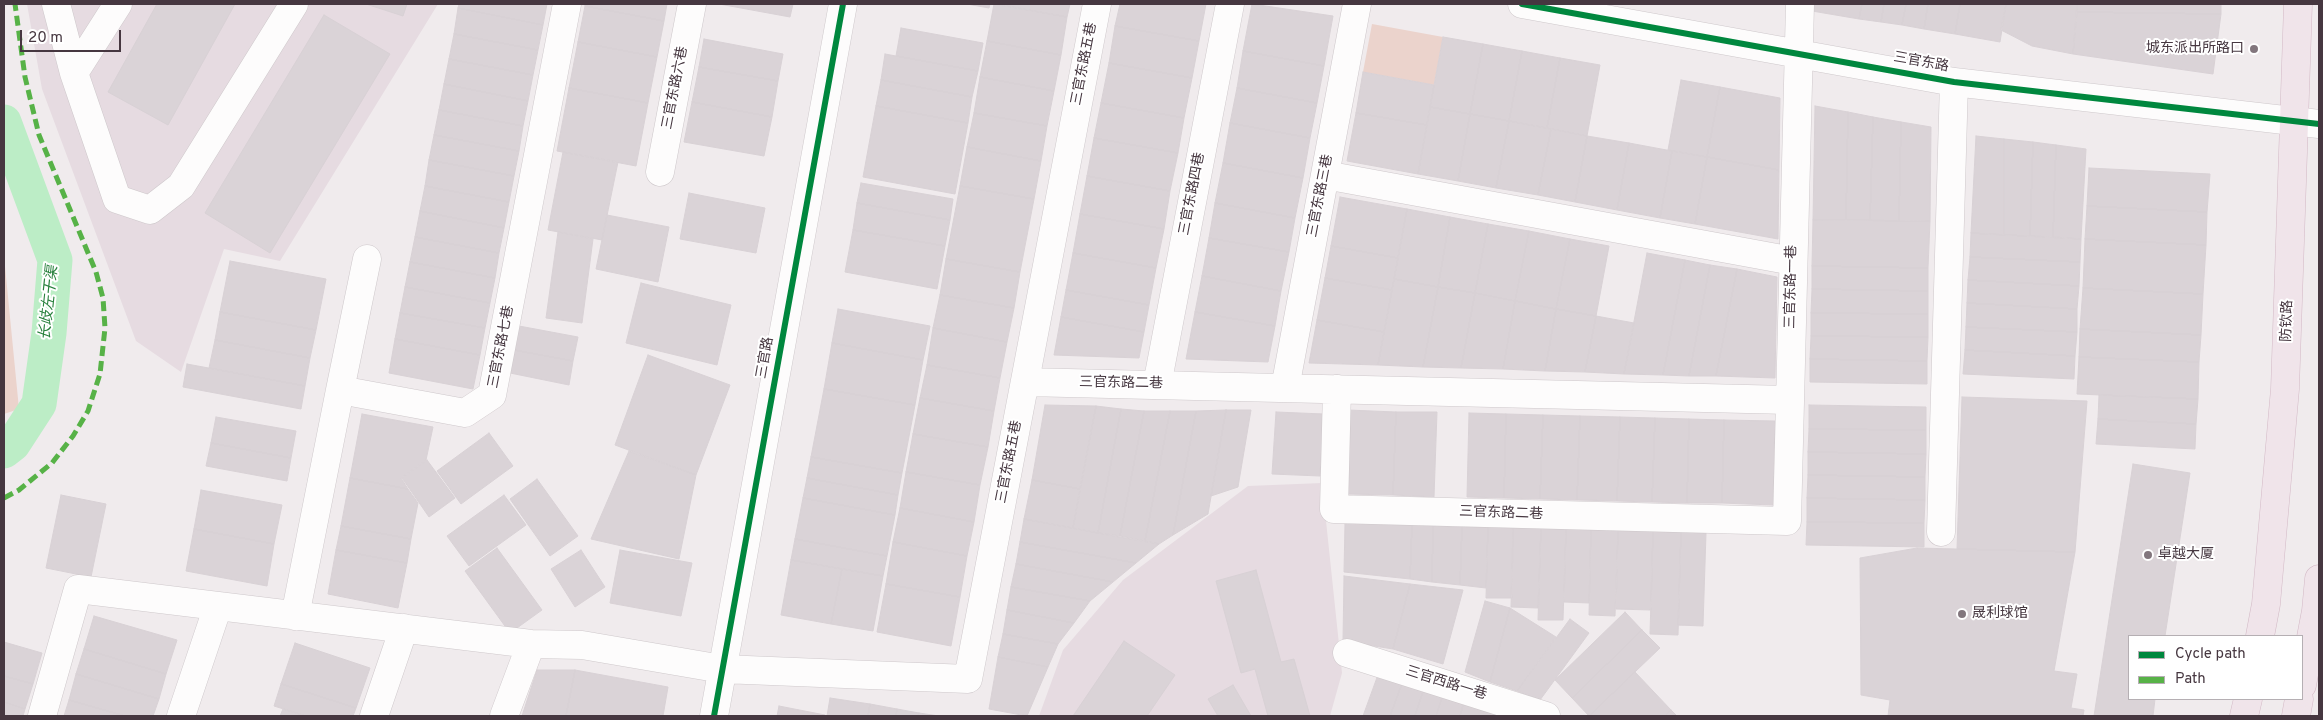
<!DOCTYPE html>
<html>
<head>
<meta charset="utf-8">
<style>
  body { margin:0 }
  #map { position:relative; width:2323px; height:720px; overflow:hidden; background:#f0ebed; font-family:Overpass,sans-serif }
  canvas { display:block }
  .frame { position:absolute; inset:0; border:5px solid #463740; pointer-events:none }
  .legend { position:absolute; left:2128px; top:635px; width:175px; height:65px; box-sizing:border-box; background:#fff; border:1px solid #b5afb3; margin:0; padding:6px 9px; list-style:none; font-size:15px; color:#463740 }
  .legend li { display:flex; align-items:center; gap:10px; height:25px }
  .legend b { width:25px; border:1px solid #b5afb3 }
  .scale { position:absolute; left:20px; top:30px; width:101px; height:22px; box-sizing:border-box; border:2px solid #463740; border-top:0; padding-left:6px; font-size:15px; line-height:18px; white-space:nowrap; color:#463740; -webkit-text-stroke:4px #fff; paint-order:stroke }
</style>
</head>
<body>
<div id="map">
<canvas width="2323" height="720"></canvas>
<div class="frame"></div>
<ul class="legend">
<li><b style="height:6px;background:#00873e"></b>Cycle path</li>
<li><b style="height:6px;background:#57b247"></b>Path</li>
</ul>
<div class="scale">20 m</div>
</div>
<script>
const context = document.querySelector('canvas').getContext('2d');
context.lineJoin = 'round';
function fillPath(path, color) {
  context.fillStyle = color;
  context.fill(path, 'evenodd');
}
function poly(rows) {
  const path = new Path2D();
  for (const r of rows) {
    path.moveTo(r[0], r[1]);
    for (let i = 2; i < r.length; i += 2) path.lineTo(r[i], r[i + 1]);
  }
  return path;
}
function trace(path, color, width, dash) {
  context.strokeStyle = color;
  context.lineWidth = width;
  context.lineCap = dash ? 'butt' : 'round';
  context.setLineDash(dash || []);
  context.stroke(path);
}
function label(font, color, halo, rows, align = 'center') {
  context.font = font + ' Overpass,"Noto Sans SC",sans-serif';
  context.lineWidth = 4;
  context.setLineDash([]);
  context.textBaseline = 'middle';
  context.strokeStyle = halo;
  context.fillStyle = color;
  for (const [text, x, y, turn = 0] of rows) {
    context.save();
    context.translate(x, y);
    context.rotate((+turn || 0) * Math.PI / 180);
    context.textAlign = isNaN(turn) ? turn : align;
    if (halo) context.strokeText(text, 0, 0);
    context.fillText(text, 0, 0);
    context.restore();
  }
}
fillPath(poly([
  [27,4,438,4,280,261,224,249,181,372,136,341,42,89],
  [1322,483,1342,673,1330,716,1039,716,1063,650,1123,580,1248,486]
]), '#e6dbe1');
fillPath(poly([
  [1372,24,1443,37,1434,85,1363,72],
  [4,256,19,409,4,414]
]), '#ebd3cc');
trace(poly([
  [4,122,55,260,49,333,39,404,13,444,4,451]
]), '#bcedc6', 35);
const building = poly([
  [157,4,235,4,168,125,108,92,157,4],
  [366,4,407,4,403,16,366,4],
  [459,4,547,4,543,25,458,8,459,4],
  [585,4,667,4,664,21,585,6,585,4],
  [719,4,793,4,790,17,719,4],
  [967,4,990,4,989,8,967,4],
  [994,4,1067,17,1061,55,987,41,994,4],
  [996,4,1070,4,1067,17,996,4],
  [1120,4,1206,4,1199,41,1115,26,1120,4],
  [1252,4,1333,16,1324,66,1243,51,1252,4],
  [1813,4,1862,4,1859,19,1812,11,1813,4],
  [1862,4,1884,4,1881,22,1859,19,1862,4],
  [1884,4,1906,4,1902,25,1881,22,1884,4],
  [1906,4,1928,4,1924,29,1902,25,1906,4],
  [1928,4,1960,4,1955,34,1924,29,1928,4],
  [1960,4,2006,4,2000,42,1955,34,1960,4],
  [2006,4,2077,4,2073,54,2032,46,2001,30,2006,4],
  [2077,4,2221,4,2221,14,2077,12,2077,4],
  [585,6,664,21,657,57,578,42,585,6],
  [458,8,543,25,538,50,454,34,458,8],
  [2077,12,2221,14,2213,74,2073,54,2077,12],
  [324,15,390,54,270,253,205,213,324,15],
  [1115,26,1199,41,1192,78,1109,63,1115,26],
  [901,28,983,43,978,71,896,56,901,28],
  [454,34,538,50,533,75,449,59,454,34],
  [1443,37,1483,44,1470,114,1430,107,1443,37],
  [704,39,783,54,778,81,699,67,704,39],
  [987,41,1061,55,1054,91,980,77,987,41],
  [578,42,657,57,648,103,569,88,578,42],
  [1483,44,1522,51,1509,121,1470,114,1483,44],
  [1243,51,1324,66,1317,103,1237,88,1243,51],
  [1522,51,1560,58,1547,128,1509,121,1522,51],
  [885,54,978,71,972,97,881,80,885,54],
  [1560,58,1600,65,1587,136,1547,128,1560,58],
  [449,59,533,75,528,101,444,84,449,59],
  [1109,63,1192,78,1184,118,1101,103,1109,63],
  [699,67,778,81,772,117,692,102,699,67],
  [1363,72,1434,85,1427,125,1356,113,1363,72],
  [980,77,1054,91,1047,126,974,113,980,77],
  [881,80,972,97,968,123,876,106,881,80],
  [1681,80,1720,87,1707,157,1668,150,1681,80],
  [444,84,528,101,523,126,439,110,444,84],
  [1720,87,1780,98,1779,170,1707,157,1720,87],
  [569,88,648,103,636,166,557,151,569,88],
  [1237,88,1317,103,1310,138,1230,123,1237,88],
  [692,102,772,117,764,156,684,142,692,102],
  [1101,103,1184,118,1178,153,1094,138,1101,103],
  [876,106,968,123,955,194,863,177,876,106],
  [1815,106,1848,112,1846,220,1813,220,1815,106],
  [1430,107,1470,114,1458,181,1418,174,1430,107],
  [439,110,523,126,519,151,434,135,439,110],
  [1848,112,1873,117,1870,220,1846,220,1848,112],
  [974,113,1047,126,1041,161,967,147,974,113],
  [1356,113,1427,125,1418,174,1347,161,1356,113],
  [1470,114,1509,121,1496,188,1458,181,1470,114],
  [1873,117,1901,122,1899,221,1870,220,1873,117],
  [1509,121,1551,129,1538,195,1496,188,1509,121],
  [1901,122,1931,127,1930,221,1899,221,1901,122],
  [1230,123,1310,138,1303,178,1223,163,1230,123],
  [1551,129,1587,136,1575,202,1538,195,1551,129],
  [434,135,519,151,514,176,429,160,434,135],
  [1587,136,1629,143,1617,210,1575,202,1587,136],
  [1976,136,2004,139,2004,235,1971,233,1976,136],
  [1094,138,1178,153,1170,191,1087,176,1094,138],
  [2004,139,2033,142,2030,236,2004,235,2004,139],
  [2033,142,2056,145,2053,237,2030,236,2033,142],
  [1629,143,1672,151,1660,218,1617,210,1629,143],
  [2056,145,2086,149,2081,239,2053,237,2056,145],
  [967,147,1041,161,1034,199,960,186,967,147],
  [1672,151,1707,157,1695,224,1660,218,1672,151],
  [563,152,618,162,602,240,548,230,563,152],
  [1707,157,1779,170,1778,239,1695,224,1707,157],
  [429,160,514,176,509,202,425,186,429,160],
  [1223,163,1303,178,1295,218,1215,203,1223,163],
  [2089,168,2210,174,2207,212,2087,206,2089,168],
  [1087,176,1170,191,1164,229,1080,214,1087,176],
  [861,183,953,199,950,220,857,203,861,183],
  [425,186,509,202,504,228,420,211,425,186],
  [960,186,1034,199,1020,272,946,259,960,186],
  [689,193,765,208,756,253,680,239,689,193],
  [1340,197,1407,209,1398,258,1331,246,1340,197],
  [857,203,950,220,945,246,853,230,857,203],
  [1215,203,1295,218,1289,252,1209,238,1215,203],
  [2087,206,2207,212,2206,245,2085,239,2087,206],
  [1407,209,1450,217,1438,287,1394,279,1407,209],
  [420,211,504,228,499,253,415,237,420,211],
  [1080,214,1164,229,1156,268,1073,253,1080,214],
  [607,215,669,227,658,282,596,269,607,215],
  [1450,217,1488,224,1475,293,1438,287,1450,217],
  [1813,220,1930,221,1928,268,1812,266,1813,220],
  [1488,224,1529,231,1515,301,1475,293,1488,224],
  [853,230,945,246,937,289,845,272,853,230],
  [1529,231,1570,239,1556,309,1515,301,1529,231],
  [558,232,593,239,582,323,546,318,558,232],
  [1971,233,2081,239,2080,262,1970,257,1971,233],
  [415,237,499,253,495,278,410,262,415,237],
  [1209,238,1289,252,1281,291,1202,276,1209,238],
  [1570,239,1609,246,1596,316,1556,309,1570,239],
  [2085,239,2206,245,2203,294,2083,288,2085,239],
  [1331,246,1398,258,1392,290,1325,278,1331,246],
  [1073,253,1156,268,1149,305,1066,290,1073,253],
  [1647,253,1685,260,1663,375,1624,374,1647,253],
  [1970,257,2080,262,2079,286,1968,280,1970,257],
  [946,259,1020,272,1014,308,940,295,946,259],
  [1685,260,1710,265,1689,376,1663,375,1685,260],
  [230,261,326,279,316,330,220,312,230,261],
  [410,262,495,278,490,303,405,287,410,262],
  [1710,265,1737,269,1716,376,1689,376,1710,265],
  [1812,266,1928,268,1928,291,1812,289,1812,266],
  [1737,269,1777,277,1775,378,1716,376,1737,269],
  [1202,276,1281,291,1275,326,1195,312,1202,276],
  [1325,278,1392,290,1384,332,1317,320,1325,278],
  [1394,279,1438,287,1423,367,1378,365,1394,279],
  [1968,280,2079,286,2077,309,1967,303,1968,280],
  [641,283,731,305,717,365,626,343,641,283],
  [405,287,490,303,485,328,400,313,405,287],
  [1438,287,1475,293,1461,368,1423,367,1438,287],
  [2083,288,2203,294,2201,335,2080,329,2083,288],
  [1812,289,1928,291,1928,314,1811,313,1812,289],
  [1066,290,1149,305,1144,332,1061,317,1066,290],
  [1475,293,1515,301,1503,369,1461,368,1475,293],
  [940,295,1014,308,1007,342,933,328,940,295],
  [1515,301,1556,309,1545,371,1503,369,1515,301],
  [1967,303,2077,309,2077,332,1966,327,1967,303],
  [838,309,930,326,923,360,832,343,838,309],
  [1556,309,1596,316,1585,372,1545,371,1556,309],
  [220,312,316,330,310,358,215,340,220,312],
  [1195,312,1275,326,1268,362,1186,359,1195,312],
  [400,313,485,328,480,355,395,339,400,313],
  [1811,313,1928,314,1928,337,1811,336,1811,313],
  [1596,316,1634,323,1624,374,1585,372,1596,316],
  [1061,317,1144,332,1139,358,1054,355,1061,317],
  [1317,320,1384,332,1378,365,1309,363,1317,320],
  [519,326,578,337,573,361,514,350,519,326],
  [1966,327,2077,332,2075,356,1965,350,1966,327],
  [933,328,1007,342,1000,378,927,365,933,328],
  [2080,329,2201,335,2199,362,2079,357,2080,329],
  [1811,336,1928,337,1927,361,1810,359,1811,336],
  [395,339,480,355,473,389,389,373,395,339],
  [215,340,310,358,305,386,209,368,215,340],
  [832,343,923,360,915,405,824,389,832,343],
  [514,350,573,361,569,385,510,373,514,350],
  [1965,350,2075,356,2074,379,1963,374,1965,350],
  [648,355,730,385,696,475,615,445,648,355],
  [2079,357,2199,362,2198,399,2077,394,2079,357],
  [1810,359,1927,361,1927,384,1810,382,1810,359],
  [187,364,305,386,301,409,183,387,187,364],
  [927,365,1000,378,994,411,920,398,927,365],
  [824,389,915,405,902,473,811,457,824,389],
  [2099,395,2198,399,2196,424,2098,419,2099,395],
  [1962,397,2087,401,2075,552,1957,549,1962,397],
  [920,398,994,411,988,447,913,434,920,398],
  [1045,405,1096,406,1080,489,1032,480,1045,405],
  [1809,405,1926,407,1926,430,1809,429,1809,405],
  [1096,406,1121,409,1098,533,1073,528,1096,406],
  [1121,409,1144,411,1120,536,1098,533,1121,409],
  [1226,410,1251,410,1238,487,1211,496,1226,410],
  [1226,410,1208,514,1173,535,1196,411,1226,410],
  [1348,410,1396,412,1393,495,1346,494,1348,410],
  [1144,411,1170,411,1145,541,1120,536,1144,411],
  [1170,411,1196,411,1173,535,1159,544,1145,541,1170,411],
  [1276,412,1324,414,1320,476,1272,474,1276,412],
  [1396,412,1437,412,1434,497,1393,495,1396,412],
  [1469,413,1506,414,1504,498,1467,497,1469,413],
  [362,414,433,427,426,460,401,478,408,489,350,478,362,414],
  [1506,414,1543,415,1540,499,1504,498,1506,414],
  [1543,415,1580,416,1577,500,1540,499,1543,415],
  [1580,416,1620,417,1617,501,1577,500,1580,416],
  [216,417,296,431,291,458,211,443,216,417],
  [1620,417,1655,418,1652,502,1617,501,1620,417],
  [1655,418,1689,419,1687,503,1652,502,1655,418],
  [1689,419,1724,420,1722,503,1687,503,1689,419],
  [2098,419,2196,424,2195,449,2096,444,2098,419],
  [1724,420,1775,421,1773,505,1722,503,1724,420],
  [1809,429,1926,430,1926,454,1808,452,1809,429],
  [489,433,513,466,461,504,437,471,489,433],
  [913,434,988,447,980,485,906,472,913,434],
  [211,443,291,458,287,481,206,466,211,443],
  [629,451,696,475,679,559,591,539,629,451],
  [1808,452,1926,454,1925,477,1808,475,1808,452],
  [811,457,902,473,898,495,807,478,811,457],
  [427,460,455,498,429,517,402,478,427,460],
  [2133,464,2190,473,2165,636,2129,636,2129,699,2155,699,2153,716,2094,716,2133,464],
  [906,472,980,485,974,522,900,508,906,472],
  [1808,475,1925,477,1925,500,1807,498,1808,475],
  [350,478,408,489,418,503,411,539,341,526,350,478],
  [807,478,898,495,895,515,803,498,807,478],
  [537,479,578,536,550,556,510,499,537,479],
  [1032,480,1080,489,1073,528,1024,519,1032,480],
  [201,490,282,505,274,544,194,529,201,490],
  [61,495,106,504,91,577,46,568,61,495],
  [504,495,526,525,469,566,447,536,504,495],
  [803,498,895,515,887,556,795,539,803,498],
  [1807,498,1925,500,1924,523,1807,522,1807,498],
  [900,508,974,522,967,556,893,542,900,508],
  [1024,519,1098,533,1159,544,1136,563,1020,542,1024,519],
  [1807,522,1924,523,1924,547,1806,545,1807,522],
  [1345,524,1412,525,1410,579,1344,572,1345,524],
  [1412,525,1433,526,1432,582,1410,579,1412,525],
  [341,526,411,539,407,563,336,550,341,526],
  [1433,526,1462,527,1460,585,1432,582,1433,526],
  [1462,527,1488,527,1486,588,1460,585,1462,527],
  [1488,527,1513,528,1512,598,1486,598,1488,527],
  [1513,528,1541,528,1538,608,1511,607,1513,528],
  [1541,528,1566,529,1563,620,1538,620,1541,528],
  [194,529,274,544,267,586,186,571,194,529],
  [1566,529,1591,529,1589,603,1564,602,1566,529],
  [1591,529,1618,531,1615,616,1589,615,1591,529],
  [1618,531,1653,531,1651,610,1616,609,1618,531],
  [1653,531,1681,532,1678,635,1650,634,1653,531],
  [1681,532,1706,533,1703,626,1678,625,1681,532],
  [795,539,887,556,883,576,791,560,795,539],
  [893,542,967,556,960,597,886,584,893,542],
  [1020,542,1136,563,1113,582,1016,564,1020,542],
  [497,548,542,610,510,633,465,571,497,548],
  [1917,548,2075,552,2054,671,2077,674,2071,708,2084,710,2083,716,1888,716,1890,700,1861,695,1860,558,1917,548],
  [336,550,407,563,398,608,328,594,336,550],
  [581,550,605,587,575,607,551,569,581,550],
  [620,550,692,563,681,616,610,603,620,550],
  [791,560,842,569,831,624,781,615,791,560],
  [1016,564,1113,582,1090,601,1011,587,1016,564],
  [842,569,883,576,873,631,831,624,842,569],
  [1256,570,1281,662,1294,659,1310,716,1268,716,1255,669,1241,673,1216,581,1256,570],
  [1344,576,1410,584,1393,649,1343,641,1344,576],
  [886,584,960,597,951,646,877,632,886,584],
  [1410,584,1463,590,1443,664,1393,649,1410,584],
  [1011,587,1090,601,1074,623,1007,610,1011,587],
  [1485,601,1510,608,1490,682,1465,672,1485,601],
  [1510,608,1556,637,1517,691,1490,682,1510,608],
  [1007,610,1074,623,1058,644,1003,634,1007,610],
  [1625,612,1642,630,1572,698,1555,680,1625,612],
  [94,616,177,640,166,674,84,649,94,616],
  [1570,619,1589,633,1540,700,1517,691,1570,619],
  [1642,630,1660,648,1589,716,1572,698,1642,630],
  [1003,634,1058,644,1048,667,998,657,1003,634],
  [1124,641,1175,675,1147,716,1073,716,1124,641],
  [4,642,42,653,33,684,4,676,4,642],
  [295,643,370,668,356,708,281,684,295,643],
  [84,649,166,674,159,699,76,674,84,649],
  [998,657,1048,667,1027,716,989,709,998,657],
  [537,670,575,670,566,716,522,716,537,670],
  [575,670,668,687,663,716,566,716,575,670],
  [1379,672,1403,681,1390,716,1363,716,1379,672],
  [1635,672,1671,710,1665,716,1589,716,1635,672],
  [76,674,159,699,153,716,125,716,69,700,76,674],
  [4,676,33,684,25,709,4,702,4,676],
  [1403,681,1424,688,1415,716,1390,716,1403,681],
  [281,684,356,708,353,716,306,716,274,706,281,684],
  [1233,685,1251,716,1218,716,1208,699,1233,685],
  [1424,688,1443,695,1436,716,1415,716,1424,688],
  [1443,695,1464,702,1460,716,1436,716,1443,695],
  [830,698,870,704,868,716,827,716,830,698],
  [69,700,125,716,64,716,69,700],
  [4,702,25,709,23,716,4,716,4,702],
  [1464,702,1506,716,1460,716,1464,702],
  [870,704,897,709,896,716,868,716,870,704],
  [779,706,825,715,825,716,777,716,779,706],
  [283,709,306,716,280,716,283,709],
  [897,709,919,713,918,716,896,716,897,709],
  [1671,710,1677,716,1665,716,1671,710],
  [919,713,939,716,918,716,919,713]
]);
fillPath(building, '#dad3d7');
trace(building, '#d8d1d5', 1);
const minor = poly([
  [56,4,74,73,117,199,150,210,181,186,294,4],
  [1522,4,1954,82,2319,124],
  [74,73,118,4],
  [660,172,692,4],
  [1325,175,1793,261],
  [1025,382,1789,400],
  [1157,385,1230,4],
  [1285,388,1357,4],
  [1337,389,1334,509,1787,521,1800,4],
  [340,390,367,259],
  [1941,532,1954,82],
  [295,616,340,390,465,413,492,395,567,4],
  [1347,653,1546,716],
  [42,716,78,589,531,644,582,645,722,669,968,679,1097,4],
  [181,716,218,606],
  [374,716,404,628],
  [504,716,531,644],
  [714,716,843,4]
]);
const major = poly([
  [2260,636,2266,604,2285,389,2298,4],
  [2302,685,2316,611,2319,579],
  [2244,716,2248,699],
  [2296,716,2299,699]
]);
trace(minor, '#cec8cb', 29);
trace(major, '#d2b8c5', 29);
trace(minor, '#fdfcfc', 28);
trace(major, '#f0e4ea', 28);
trace(poly([
  [4,498,19,490,52,463,73,436,88,411,100,374,105,328,103,298,96,272,39,135,25,77,15,4]
]), '#57b247', 5, [10, 5]);
trace(poly([
  [1522,4,1954,82,2319,124],
  [714,716,843,4]
]), '#00873e', 6);
for (const [x, y, r, color] of [
  [2254,49,5,"#82767d"],
  [2148,555,5,"#82767d"],
  [1962,614,5,"#82767d"]
]) {
  const dot = new Path2D();
  dot.arc(x, y, r, 0, 2 * Math.PI);
  context.fillStyle = color;
  context.fill(dot);
  trace(dot, '#fff', 2);
}
label('14px', '#463740', '#fff', [
  ["城东派出所路口",2244,49,"right"],
  ["卓越大厦",2158,555],
  ["晟利球馆",1972,614]
], 'left');
label('14px', '#463740', '#fff', [
  ["三官东路",1921,63,10],
  ["三官东路五巷",1085,64,-79],
  ["三官东路六巷",676,88,-79],
  ["三官东路四巷",1193,194,-79],
  ["三官东路三巷",1321,196,-79],
  ["三官东路一巷",1792,287,-89],
  ["防钦路",2288,321,-88],
  ["三官东路七巷",502,347,-79],
  ["三官路",766,358,-80],
  ["三官东路二巷",1121,384,1],
  ["三官东路五巷",1010,462,-79],
  ["三官东路二巷",1501,514,2],
  ["三官西路一巷",1446,684,17]
]);
label('italic 15px', '#28803d', '#fff', [
  ["长歧左干渠",50,303,-84]
]);
</script>
</body>
</html>
